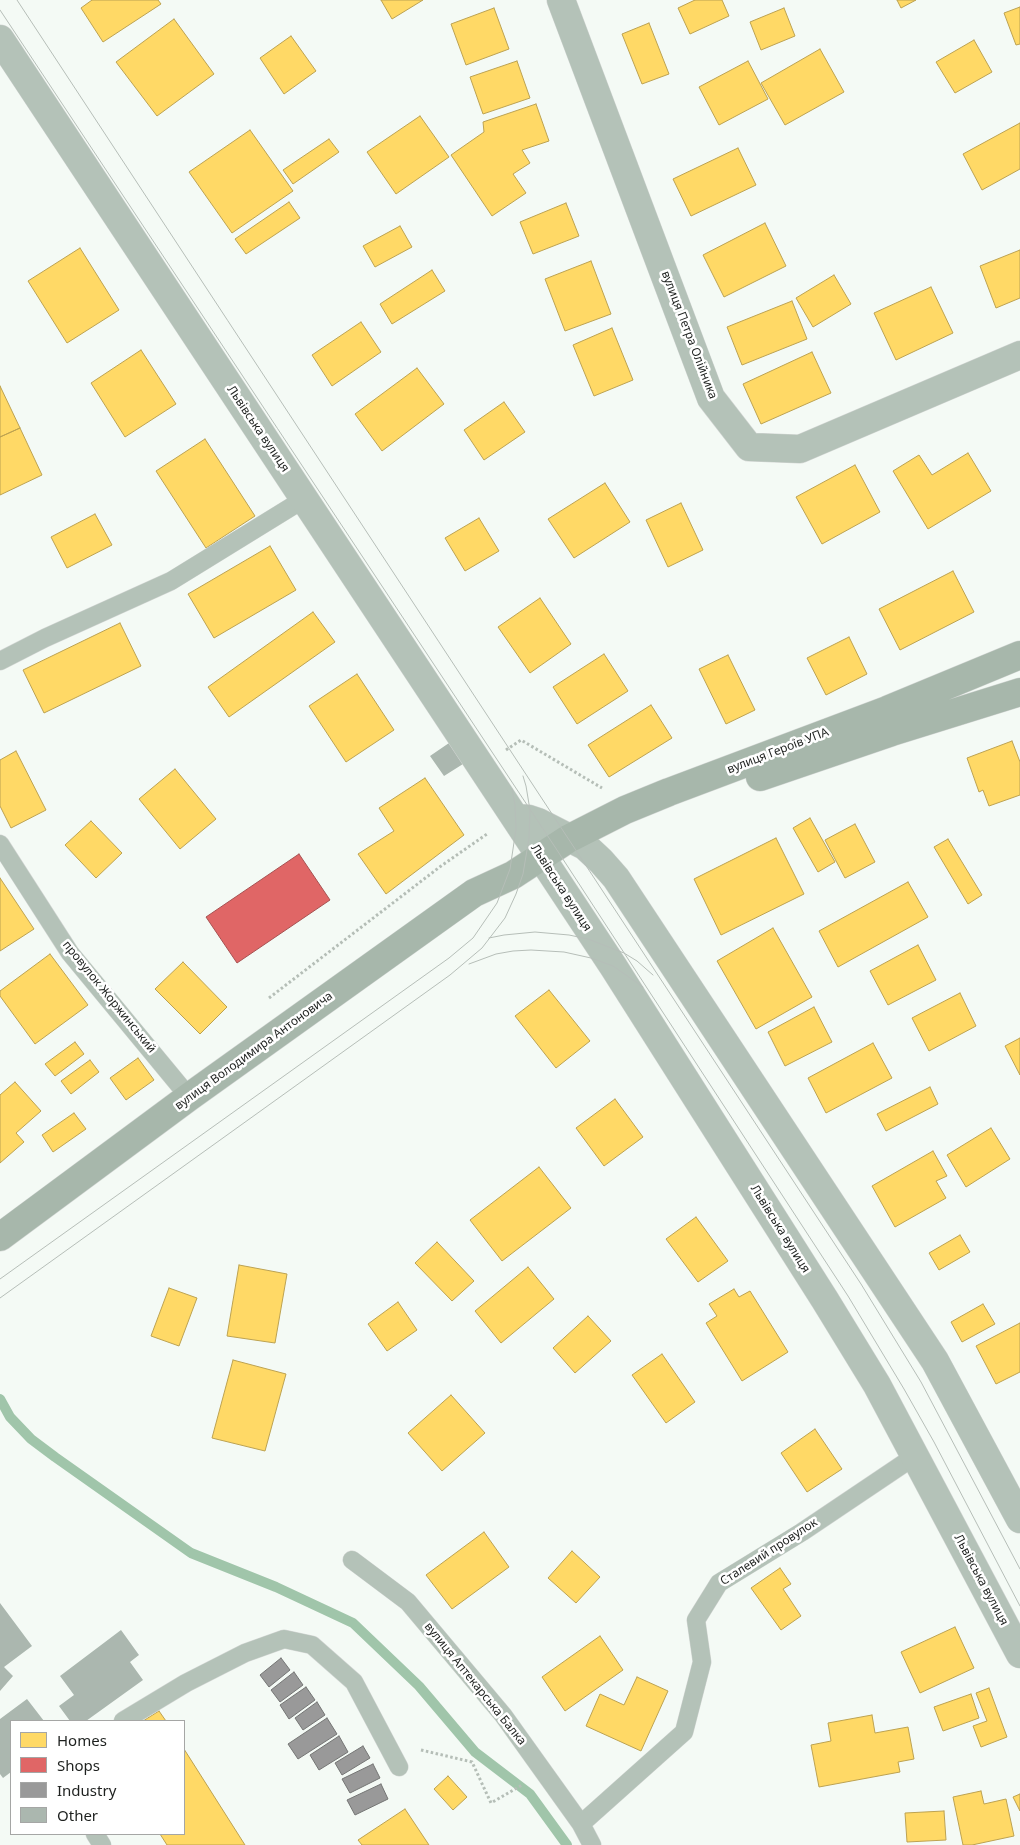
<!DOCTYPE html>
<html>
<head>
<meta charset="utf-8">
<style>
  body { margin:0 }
  #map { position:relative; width:1020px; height:1845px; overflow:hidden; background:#f4faf5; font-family:"Noto Sans",sans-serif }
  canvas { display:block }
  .legend { position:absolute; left:10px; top:1720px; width:175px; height:115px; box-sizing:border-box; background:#fff; border:1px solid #a5a6a5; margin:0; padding:6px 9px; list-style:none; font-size:15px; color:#1e211f }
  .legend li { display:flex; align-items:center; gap:10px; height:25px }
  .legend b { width:25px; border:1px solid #a5a6a5 }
</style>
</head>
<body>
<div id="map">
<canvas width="1020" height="1845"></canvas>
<ul class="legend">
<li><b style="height:14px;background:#ffd966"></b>Homes</li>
<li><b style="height:14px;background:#e06666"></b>Shops</li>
<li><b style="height:14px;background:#999"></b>Industry</li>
<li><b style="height:14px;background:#abb7af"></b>Other</li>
</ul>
</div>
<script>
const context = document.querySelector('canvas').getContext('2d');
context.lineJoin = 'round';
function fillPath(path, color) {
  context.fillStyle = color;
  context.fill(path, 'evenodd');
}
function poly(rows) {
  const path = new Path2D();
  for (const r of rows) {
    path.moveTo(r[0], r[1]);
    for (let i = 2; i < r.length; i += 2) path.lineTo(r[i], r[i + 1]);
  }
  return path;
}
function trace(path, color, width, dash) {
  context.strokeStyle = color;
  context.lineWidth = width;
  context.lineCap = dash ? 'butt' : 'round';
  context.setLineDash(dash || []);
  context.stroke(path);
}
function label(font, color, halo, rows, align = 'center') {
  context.font = font + ' "Noto Sans",sans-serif';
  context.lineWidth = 5;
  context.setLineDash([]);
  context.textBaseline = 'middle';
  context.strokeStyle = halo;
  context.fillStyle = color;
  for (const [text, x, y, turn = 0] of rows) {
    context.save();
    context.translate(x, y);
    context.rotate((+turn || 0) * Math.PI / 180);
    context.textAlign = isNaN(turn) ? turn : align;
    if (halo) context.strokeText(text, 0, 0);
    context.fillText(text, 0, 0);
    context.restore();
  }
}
const homes = poly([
  [92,0,158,0,161,4,103,42,81,8,92,0],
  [381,0,423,0,392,19,381,0],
  [695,0,722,0,729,16,690,34,678,8,695,0],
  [897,0,916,0,901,8,897,0],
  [1020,7,1020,44,1016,45,1004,13,1020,7],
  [494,8,509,49,466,65,451,24,494,8],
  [784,8,795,36,761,50,750,22,784,8],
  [174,19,214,74,157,116,116,62,174,19],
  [649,23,669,74,642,84,622,34,649,23],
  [291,36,316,71,284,94,260,58,291,36],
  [974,40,992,72,955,93,936,62,974,40],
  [820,49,844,92,785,125,761,83,820,49],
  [517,61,530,98,483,114,470,77,517,61],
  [748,61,768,99,719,125,699,87,748,61],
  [536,104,549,141,522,150,530,163,513,174,526,193,492,216,451,155,484,132,483,122,536,104],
  [420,116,449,157,396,194,367,152,420,116],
  [1020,123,1020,169,982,190,963,154,1020,123],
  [250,130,293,191,232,233,189,172,250,130],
  [329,139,339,152,293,184,283,170,329,139],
  [738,148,756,185,691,216,673,179,738,148],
  [289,202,300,218,246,254,235,239,289,202],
  [566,203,579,236,533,254,520,222,566,203],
  [765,223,786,266,724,297,703,255,765,223],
  [400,226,412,247,375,267,363,246,400,226],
  [80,248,119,310,67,343,28,281,80,248],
  [1020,250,1020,298,996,308,980,266,1020,250],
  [591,261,611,314,565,331,545,279,591,261],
  [432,270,445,291,392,324,380,304,432,270],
  [834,275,851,304,813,327,796,298,834,275],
  [931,287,953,333,896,360,874,313,931,287],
  [792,301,807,339,742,365,727,327,792,301],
  [361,322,381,352,332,386,312,355,361,322],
  [612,328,633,380,594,396,573,345,612,328],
  [141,350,176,404,125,437,91,383,141,350],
  [812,352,831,393,761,424,743,384,812,352],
  [417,368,444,404,382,451,355,414,417,368],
  [0,386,20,428,0,437,0,386],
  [504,402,525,432,484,460,464,430,504,402],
  [20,428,42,475,0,495,0,437,20,428],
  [205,439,255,516,206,548,156,471,205,439],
  [968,453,991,491,928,529,893,471,919,455,932,475,968,453],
  [855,465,880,512,822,544,796,497,855,465],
  [605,483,630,522,574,558,548,519,605,483],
  [681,503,703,550,668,567,646,520,681,503],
  [95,514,112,545,67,568,51,537,95,514],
  [479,518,499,551,465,571,445,538,479,518],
  [270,546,296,590,214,638,188,594,270,546],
  [953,571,974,612,900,650,879,609,953,571],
  [540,598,571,644,530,673,498,627,540,598],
  [313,612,335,642,229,717,208,687,313,612],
  [120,623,141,666,44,713,23,670,120,623],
  [849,637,867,674,826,695,807,658,849,637],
  [604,654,628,691,577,724,553,687,604,654],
  [728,655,755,710,726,724,699,669,728,655],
  [357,674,394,730,346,762,309,706,357,674],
  [651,705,672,738,609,777,588,745,651,705],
  [1012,741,1020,762,1020,795,989,806,983,790,979,792,967,758,1012,741],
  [16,751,46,810,11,828,0,806,0,760,16,751],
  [175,769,216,819,180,849,139,799,175,769],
  [425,778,464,835,386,894,358,854,394,831,379,808,425,778],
  [810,818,835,862,818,872,793,828,810,818],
  [91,821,122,853,96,878,65,845,91,821],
  [855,824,875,862,845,878,825,840,855,824],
  [776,838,804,894,721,935,694,879,776,838],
  [948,839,982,895,968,904,934,847,948,839],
  [0,878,34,929,0,951,0,878],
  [908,882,928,917,838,967,819,931,908,882],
  [773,928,812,997,756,1029,717,961,773,928],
  [918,945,936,980,888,1005,870,971,918,945],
  [50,954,88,1005,35,1044,0,996,0,991,50,954],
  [183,962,227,1007,200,1034,155,989,183,962],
  [549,990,590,1041,556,1068,515,1016,549,990],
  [960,993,976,1026,929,1051,912,1018,960,993],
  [814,1007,832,1042,785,1066,768,1032,814,1007],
  [1020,1038,1020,1075,1005,1046,1020,1038],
  [75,1042,84,1054,55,1076,45,1064,75,1042],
  [873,1043,892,1078,826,1113,808,1078,873,1043],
  [138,1058,154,1080,126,1100,110,1078,138,1058],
  [90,1060,99,1072,71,1094,61,1081,90,1060],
  [15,1082,41,1111,16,1133,24,1142,0,1163,0,1095,15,1082],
  [930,1087,938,1104,886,1131,877,1114,930,1087],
  [615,1099,643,1137,604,1166,576,1128,615,1099],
  [74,1113,86,1129,53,1152,42,1135,74,1113],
  [991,1128,1010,1159,966,1187,947,1155,991,1128],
  [933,1151,947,1176,936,1181,946,1198,895,1227,872,1186,933,1151],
  [539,1167,571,1208,502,1261,470,1220,539,1167],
  [696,1217,728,1261,698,1282,666,1239,696,1217],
  [960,1235,970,1252,939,1270,929,1253,960,1235],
  [437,1242,474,1281,452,1301,415,1263,437,1242],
  [239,1265,287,1274,275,1343,227,1336,239,1265],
  [528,1267,554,1299,501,1343,475,1311,528,1267],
  [169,1288,197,1298,179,1346,151,1336,169,1288],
  [734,1289,739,1297,750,1291,788,1352,742,1381,706,1323,717,1316,709,1304,734,1289],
  [398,1302,417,1330,387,1351,368,1324,398,1302],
  [983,1304,995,1324,962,1342,951,1322,983,1304],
  [588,1316,611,1341,575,1373,553,1348,588,1316],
  [1020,1323,1020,1372,996,1384,976,1346,1020,1323],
  [662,1354,695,1402,666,1423,632,1375,662,1354],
  [233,1360,286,1374,265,1451,212,1438,233,1360],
  [451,1395,485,1433,442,1471,408,1433,451,1395],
  [815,1429,842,1469,807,1492,781,1453,815,1429],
  [484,1532,509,1567,452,1609,426,1575,484,1532],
  [572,1551,600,1577,576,1603,548,1578,572,1551],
  [780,1568,791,1584,783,1589,801,1616,781,1630,751,1588,780,1568],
  [955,1627,974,1668,920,1693,901,1652,955,1627],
  [600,1636,623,1670,565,1711,542,1677,600,1636],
  [637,1677,668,1691,641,1751,586,1726,600,1694,624,1705,637,1677],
  [989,1688,1007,1737,981,1747,973,1726,987,1721,976,1693,989,1688],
  [971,1694,979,1718,943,1731,934,1707,971,1694],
  [159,1711,166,1721,143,1721,159,1711],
  [872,1715,875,1733,908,1727,914,1759,898,1762,900,1772,819,1787,811,1745,831,1741,828,1723,872,1715],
  [184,1749,245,1845,167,1845,160,1834,184,1834,184,1749],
  [448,1776,467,1797,453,1810,434,1789,448,1776],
  [981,1791,984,1804,1006,1799,1014,1836,972,1845,963,1845,953,1797,981,1791],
  [1020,1794,1020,1811,1013,1797,1020,1794],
  [405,1809,429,1845,362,1845,358,1840,405,1809],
  [944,1811,946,1840,907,1842,905,1813,944,1811]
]);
fillPath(homes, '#ffd966');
trace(homes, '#bca251', 1);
const shops = poly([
  [299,854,330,900,237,963,206,917,299,854]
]);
fillPath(shops, '#e06666');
trace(shops, '#a65151', 1);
const industry = poly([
  [281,1658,290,1670,269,1687,260,1675,281,1658],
  [294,1672,303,1685,280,1702,271,1690,294,1672],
  [306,1687,315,1700,289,1719,280,1705,306,1687],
  [317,1702,325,1715,303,1730,295,1718,317,1702],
  [327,1718,337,1734,298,1759,288,1744,327,1718],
  [339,1736,348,1752,319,1770,310,1755,339,1736],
  [363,1746,370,1758,342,1775,335,1763,363,1746],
  [373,1764,380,1778,350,1793,342,1779,373,1764],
  [381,1784,388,1799,355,1815,347,1800,381,1784]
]);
fillPath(industry, '#999');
trace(industry, '#747574', 1);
trace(poly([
  [0,1399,10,1417,31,1439,55,1457,191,1553,276,1587,353,1623,419,1686,475,1752,530,1794,567,1845]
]), '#a0c5aa', 10);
fillPath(poly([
  [449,743,463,764,444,776,430,756],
  [0,1603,32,1646,4,1667,13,1676,0,1691],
  [121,1630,139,1655,130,1662,143,1680,86,1721,70,1721,59,1706,74,1695,60,1676],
  [27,1699,44,1721,11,1721,11,1772,3,1778,0,1774,0,1719]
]), '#abb7af');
const lane = poly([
  [0,661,45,638,171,581,304,499],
  [0,844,70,953,189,1097],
  [352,1560,408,1602,503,1715,581,1824,592,1845],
  [123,1721,186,1683,245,1653,284,1639,312,1645,354,1682,399,1767],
  [581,1824,684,1732,702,1662,696,1620,719,1583,802,1532,915,1456],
  [95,1834,102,1845]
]);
const street = poly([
  [561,0,711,398,749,447,800,449,1020,355],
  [0,39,613,966,825,1300,877,1385,1020,1654],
  [516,818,529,819,538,822,585,846,601,861,616,878,935,1361,1020,1519]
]);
const secondary = poly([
  [760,777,892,732,1020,692],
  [0,1237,189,1097,474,893,513,875,568,839,625,810,669,792,887,710,1020,655]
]);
trace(lane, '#d3d6d4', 19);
trace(street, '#d3d6d4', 29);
trace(secondary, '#d3d6d4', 29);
trace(poly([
  [506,750,521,740,602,788],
  [269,998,441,866,487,834],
  [421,1750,472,1762,491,1803,522,1785]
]), '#b5beb7', 3, [2.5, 2.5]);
trace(lane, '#b4c2b8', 18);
trace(street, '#b4c2b8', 28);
trace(secondary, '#a7b7ab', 28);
trace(poly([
  [17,0,861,1284,921,1382,1020,1569],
  [0,10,555,847,848,1296,904,1389,934,1442,1020,1606],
  [489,938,504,935,535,932,569,935,588,939,624,953,637,961,653,975],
  [469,964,496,954,513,951,531,950,564,952,591,958,613,966,643,987],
  [0,1279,449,958,473,938,497,903,510,869,516,829,515,805,512,789],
  [0,1298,450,975,482,948,505,918,516,894,523,874,529,838,530,810,526,786,523,776]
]), '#b6beb8', 1);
label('12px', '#1e211f', '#fff', [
  ["вулиця Петра Олійника",689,335,69],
  ["Львівська вулиця",258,429,56],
  ["вулиця Героїв УПА",778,751,-21],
  ["Львівська вулиця",561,888,57],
  ["провулок Жоржинський",109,997,51],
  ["вулиця Володимира Антоновича",254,1051,-36],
  ["Львівська вулиця",780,1229,58],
  ["Сталевий провулок",769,1552,-33],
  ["Львівська вулиця",981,1580,62],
  ["вулиця Аптекарська Балка",475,1684,51]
]);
</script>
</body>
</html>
